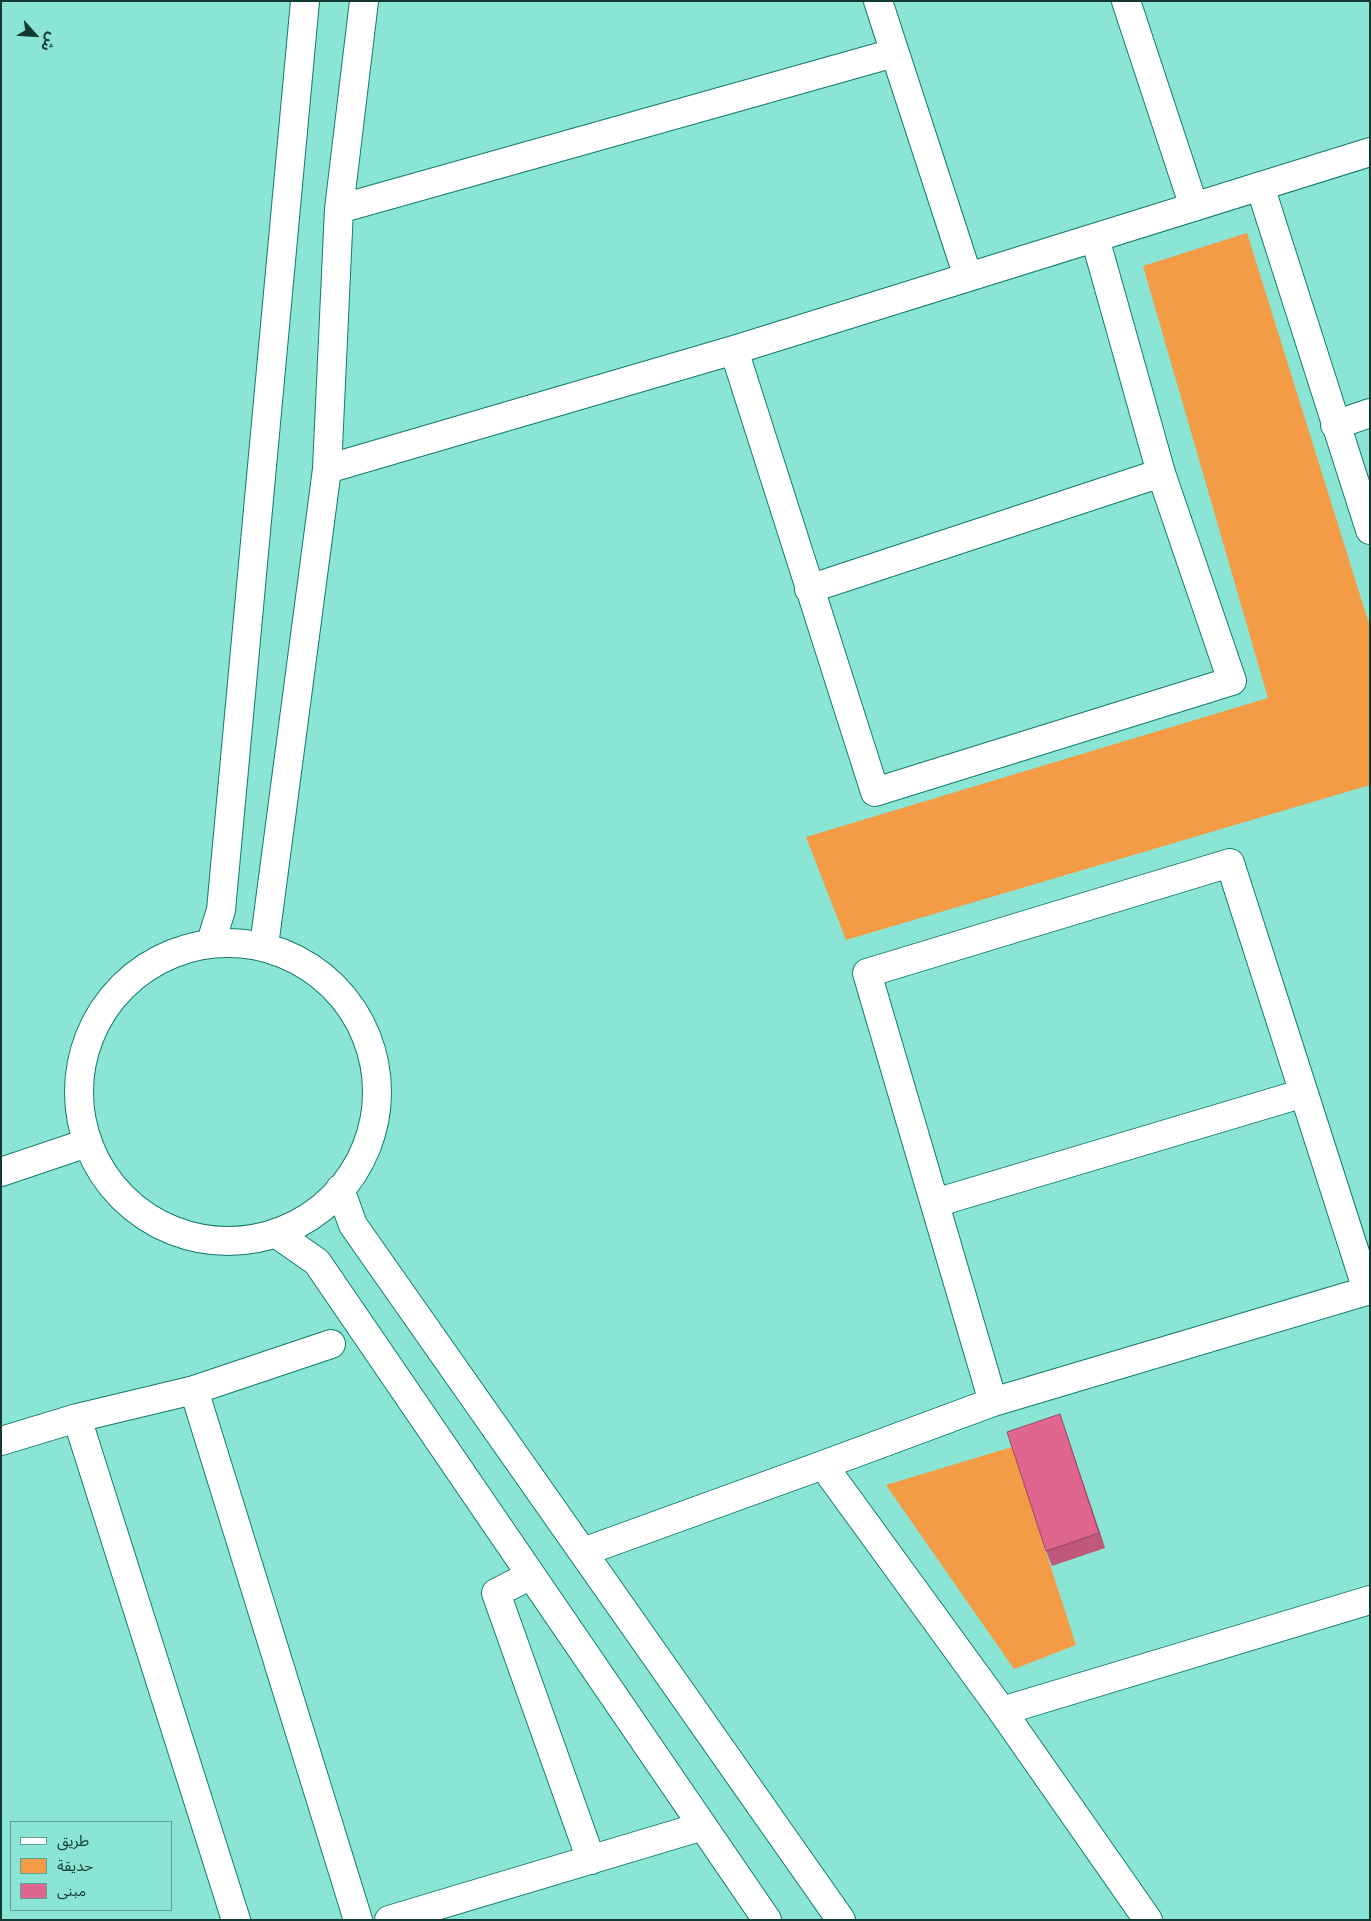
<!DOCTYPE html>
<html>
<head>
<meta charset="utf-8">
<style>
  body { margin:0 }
  #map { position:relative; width:1371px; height:1921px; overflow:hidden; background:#8be5d5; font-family:"Times New Roman","Noto Sans Arabic",serif }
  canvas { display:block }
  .frame { position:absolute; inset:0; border:2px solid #123932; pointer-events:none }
  .legend { position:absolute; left:10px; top:1821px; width:162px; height:90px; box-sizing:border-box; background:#8be5d5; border:1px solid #5ba094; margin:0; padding:6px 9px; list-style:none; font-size:15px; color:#123932 }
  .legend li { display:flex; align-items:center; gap:10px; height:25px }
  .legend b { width:25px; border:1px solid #5ba094 }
  .north { position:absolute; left:10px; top:10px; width:50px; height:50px; -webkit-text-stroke:4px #8be5d5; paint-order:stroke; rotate:116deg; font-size:14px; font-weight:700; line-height:20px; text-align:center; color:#123932 }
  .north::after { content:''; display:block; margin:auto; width:18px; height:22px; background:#123932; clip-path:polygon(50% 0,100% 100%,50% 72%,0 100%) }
</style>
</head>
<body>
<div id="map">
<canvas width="1371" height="1921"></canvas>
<div class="frame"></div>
<ul class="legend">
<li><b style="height:6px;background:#fff"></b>طريق</li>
<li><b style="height:14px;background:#f49b46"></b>حديقة</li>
<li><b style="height:14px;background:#de668f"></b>مبنى</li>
</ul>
<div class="north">ش</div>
</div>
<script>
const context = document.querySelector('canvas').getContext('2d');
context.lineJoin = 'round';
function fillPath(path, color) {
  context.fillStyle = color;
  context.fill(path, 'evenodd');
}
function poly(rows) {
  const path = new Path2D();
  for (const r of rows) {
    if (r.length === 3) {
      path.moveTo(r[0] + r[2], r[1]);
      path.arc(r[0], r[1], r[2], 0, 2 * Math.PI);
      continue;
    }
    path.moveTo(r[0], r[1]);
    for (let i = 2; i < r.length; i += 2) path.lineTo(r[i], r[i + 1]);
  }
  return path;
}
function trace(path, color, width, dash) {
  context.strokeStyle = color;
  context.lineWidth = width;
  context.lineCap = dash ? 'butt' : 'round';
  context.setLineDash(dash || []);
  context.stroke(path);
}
fillPath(poly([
  [1247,233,1370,627,1370,785,846,940,806,837,1268,698,1143,266],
  [1012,1447,1076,1645,1014,1669,886,1485]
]), '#f49b46');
const minor = poly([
  [878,1,968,277],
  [1126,1,1194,207],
  [1260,186,1370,530],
  [339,209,894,53],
  [734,350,875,792,1232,681,1161,473,1095,238],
  [1335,425,1370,413],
  [327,469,734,350,1370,152],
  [809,589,1161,473],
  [211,942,221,910,305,1],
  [228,1092,149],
  [264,946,327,469,339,209,364,1],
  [1,1172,87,1143],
  [340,1189,353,1225,841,1920],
  [935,1203,1304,1093],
  [277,1234,317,1262,767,1920],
  [194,1390,358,1920],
  [993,1402,867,973,1230,863,1367,1290],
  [77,1418,236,1920],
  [1,1441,77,1418,194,1390,331,1344],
  [583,1552,823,1465],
  [531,1575,496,1593,591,1860],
  [1002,1711,1370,1600],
  [389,1920,703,1826],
  [1148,1920,1002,1711,823,1465,993,1402,1370,1290]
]);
trace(minor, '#127b6d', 30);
trace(minor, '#fff', 28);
fillPath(poly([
  [1065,1429,1105,1548,1052,1566,1046,1551]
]), '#bf587b');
fillPath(poly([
  [1060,1414,1065,1429,1105,1548,1099,1533]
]), '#9b4764');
const building = poly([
  [1060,1414,1099,1533,1046,1551,1007,1432,1060,1414]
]);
fillPath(building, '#de668f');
trace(building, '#9b4764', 1);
</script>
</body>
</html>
